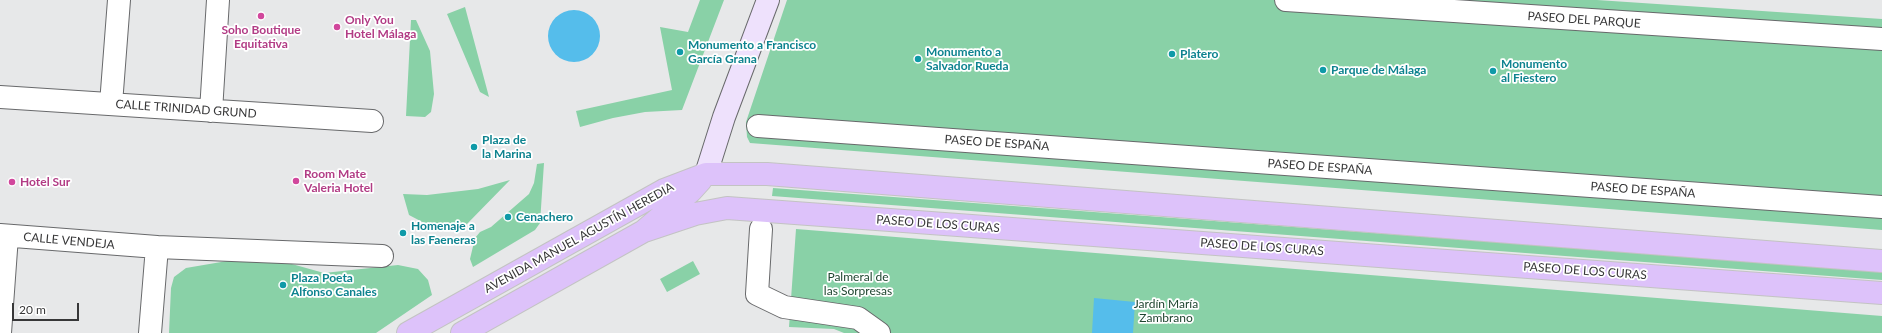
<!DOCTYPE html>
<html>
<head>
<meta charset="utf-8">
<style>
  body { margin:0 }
  #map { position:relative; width:1882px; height:333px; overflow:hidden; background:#e7e8e9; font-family:Lato,sans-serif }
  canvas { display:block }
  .scale { position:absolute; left:12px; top:303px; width:67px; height:18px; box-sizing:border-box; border:2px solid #373738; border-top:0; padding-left:5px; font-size:12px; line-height:14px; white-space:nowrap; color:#373738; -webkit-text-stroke:3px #fff; paint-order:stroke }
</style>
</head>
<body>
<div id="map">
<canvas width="1882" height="333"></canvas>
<div class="scale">20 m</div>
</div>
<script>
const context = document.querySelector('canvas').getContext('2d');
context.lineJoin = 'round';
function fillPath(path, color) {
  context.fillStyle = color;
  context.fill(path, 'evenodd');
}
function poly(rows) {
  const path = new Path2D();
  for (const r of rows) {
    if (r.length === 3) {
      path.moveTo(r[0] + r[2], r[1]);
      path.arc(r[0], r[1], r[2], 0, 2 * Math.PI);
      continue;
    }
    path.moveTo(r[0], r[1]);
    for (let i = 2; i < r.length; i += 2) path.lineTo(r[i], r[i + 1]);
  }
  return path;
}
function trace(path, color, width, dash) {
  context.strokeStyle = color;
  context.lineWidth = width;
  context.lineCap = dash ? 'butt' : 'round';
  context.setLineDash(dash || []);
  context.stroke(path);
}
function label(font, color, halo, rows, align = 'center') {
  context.font = font + ' Lato,sans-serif';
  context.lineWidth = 3.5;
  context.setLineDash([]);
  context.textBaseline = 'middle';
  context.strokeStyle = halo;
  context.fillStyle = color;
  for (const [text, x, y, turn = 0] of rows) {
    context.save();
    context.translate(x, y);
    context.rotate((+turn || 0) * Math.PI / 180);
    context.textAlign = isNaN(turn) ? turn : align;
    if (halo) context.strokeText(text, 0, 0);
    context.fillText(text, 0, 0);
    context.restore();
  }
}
fillPath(poly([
  [700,0,724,0,682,110,645,112,613,118,580,127,576,111,672,90,660,27,688,32],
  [787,0,1597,0,1882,19,1882,230,750,143,747,137,746,122],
  [465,7,489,97,480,92,447,14],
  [411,20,416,20,430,51,434,94,431,112,425,117,406,116],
  [544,163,540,223,535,230,473,267,470,259,475,238,480,232,491,227,529,194,534,183,537,164],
  [510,180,466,225,428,225,409,215,403,194,427,195,478,189],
  [773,188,1882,271,1882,280,772,196],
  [796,229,1882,316,1882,333,844,333,834,329,789,327],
  [274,259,324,273,398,265,418,269,428,280,432,295,376,333,169,333,171,288,174,277,186,268,233,260],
  [693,261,700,274,667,292,660,279]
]), '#89d1a7');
fillPath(poly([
  [574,36,26],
  [1094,298,1135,302,1133,333,1092,333]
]), '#55bdeb');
const street = poly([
  [1286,0,1882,39],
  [0,97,372,121],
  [111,104,119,0],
  [211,111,218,0],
  [758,126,1882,207],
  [761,229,757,294,784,307,858,318,879,333],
  [0,235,157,247,382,256],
  [0,333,7,236],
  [150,333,157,247]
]);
const secondary = poly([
  [706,174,724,117,768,0]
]);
const primary = poly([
  [644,231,695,214,727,208,1882,293],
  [408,333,664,190,706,174,767,174,1882,261],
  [462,333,644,231,691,191,701,180]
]);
trace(street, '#68696b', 24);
trace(secondary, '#68696b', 24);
trace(primary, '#c3c3c3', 24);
trace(street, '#fff', 22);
trace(secondary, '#eee1fc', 22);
trace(primary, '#ddc2fa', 22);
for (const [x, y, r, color] of [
  [261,16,4,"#d1479c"],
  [337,27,4,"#d1479c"],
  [680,52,4,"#0f9aa8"],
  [1172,54,4,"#0f9aa8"],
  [918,59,4,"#0f9aa8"],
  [1323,70,4,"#0f9aa8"],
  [1493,71,4,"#0f9aa8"],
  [474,147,4,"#0f9aa8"],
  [296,181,4,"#d1479c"],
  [12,182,4,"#d1479c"],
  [508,217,4,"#0f9aa8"],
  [403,233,4,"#0f9aa8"],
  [283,285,4,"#0f9aa8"]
]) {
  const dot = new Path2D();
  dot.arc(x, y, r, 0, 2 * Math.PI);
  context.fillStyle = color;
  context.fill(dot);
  trace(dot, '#fff', 1.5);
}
label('bold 12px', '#b23c85', '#fff', [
  ["Only You",345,20],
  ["Hotel Málaga",345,34],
  ["Soho Boutique",261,30,"center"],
  ["Equitativa",261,44,"center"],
  ["Room Mate",304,174],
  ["Valeria Hotel",304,188],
  ["Hotel Sur",20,182]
], 'left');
label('12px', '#373738', '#fff', [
  ["PASEO DEL PARQUE",1584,20,4],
  ["CALLE TRINIDAD GRUND",186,109,4],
  ["PASEO DE ESPAÑA",997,143,4],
  ["PASEO DE ESPAÑA",1320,167,4],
  ["PASEO DE ESPAÑA",1643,190,4],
  ["PASEO DE LOS CURAS",938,224,4],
  ["AVENIDA MANUEL AGUSTÍN HEREDIA",579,238,-29],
  ["CALLE VENDEJA",69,241,5],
  ["PASEO DE LOS CURAS",1262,247,4],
  ["PASEO DE LOS CURAS",1585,271,4]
]);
label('bold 12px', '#0d838f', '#fff', [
  ["Monumento a Francisco",688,45],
  ["García Grana",688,59],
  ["Monumento a",926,52],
  ["Salvador Rueda",926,66],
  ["Platero",1180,54],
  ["Monumento",1501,64],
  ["al Fiestero",1501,78],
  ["Parque de Málaga",1331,70],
  ["Plaza de",482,140],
  ["la Marina",482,154],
  ["Cenachero",516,217],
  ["Homenaje a",411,226],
  ["las Faeneras",411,240],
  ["Plaza Poeta",291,278],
  ["Alfonso Canales",291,292]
], 'left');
label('12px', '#1f4630', '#fff', [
  ["Palmeral de",858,277],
  ["las Sorpresas",858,291],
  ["Jardín María",1166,304],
  ["Zambrano",1166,318]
]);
</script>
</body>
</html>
